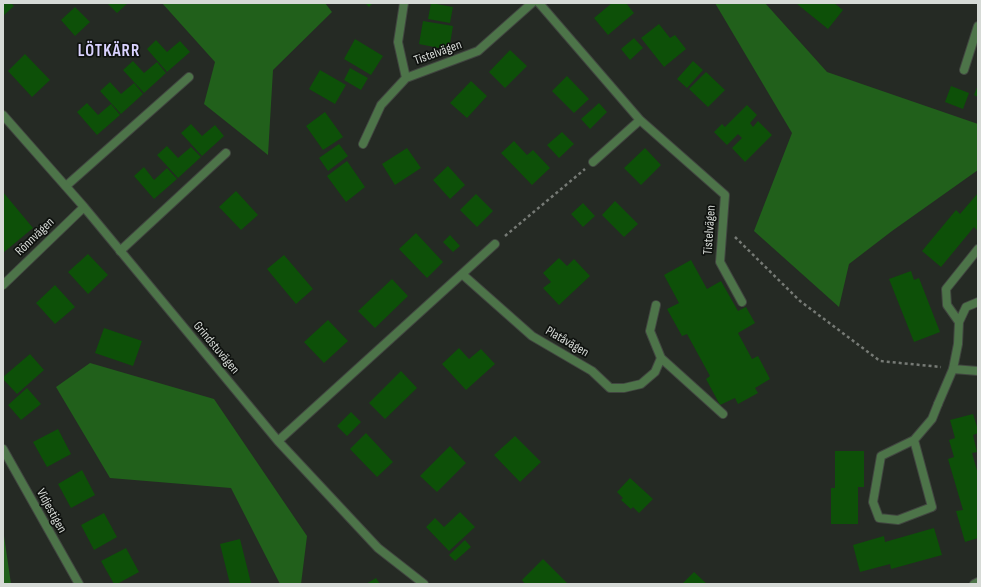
<!DOCTYPE html>
<html>
<head>
<meta charset="utf-8">
<style>
  body { margin:0 }
  #map { position:relative; width:981px; height:587px; overflow:hidden; background:#252a24; font-family:"Sofia Sans Condensed",sans-serif }
  canvas { display:block }
  .frame { position:absolute; inset:0; border:4px solid #d6dad6; pointer-events:none }
</style>
</head>
<body>
<div id="map">
<canvas width="981" height="587"></canvas>
<div class="frame"></div>
</div>
<script>
const context = document.querySelector('canvas').getContext('2d');
context.lineJoin = 'round';
function fillPath(path, color) {
  context.fillStyle = color;
  context.fill(path, 'evenodd');
}
function poly(rows) {
  const path = new Path2D();
  for (const r of rows) {
    path.moveTo(r[0], r[1]);
    for (let i = 2; i < r.length; i += 2) path.lineTo(r[i], r[i + 1]);
  }
  return path;
}
function trace(path, color, width, dash) {
  context.strokeStyle = color;
  context.lineWidth = width;
  context.lineCap = dash ? 'butt' : 'round';
  context.setLineDash(dash || []);
  context.stroke(path);
}
function label(font, color, halo, rows, align = 'center') {
  context.font = font + ' "Sofia Sans Condensed",sans-serif';
  context.lineWidth = 3.5;
  context.setLineDash([]);
  context.textBaseline = 'middle';
  context.strokeStyle = halo;
  context.fillStyle = color;
  for (const [text, x, y, turn = 0] of rows) {
    context.save();
    context.translate(x, y);
    context.rotate((+turn || 0) * Math.PI / 180);
    context.textAlign = isNaN(turn) ? turn : align;
    if (halo) context.strokeText(text, 0, 0);
    context.fillText(text, 0, 0);
    context.restore();
  }
}
fillPath(poly([
  [162,3,325,3,332,12,273,70,268,155,204,104,215,62],
  [715,3,765,3,827,72,978,124,978,170,892,231,849,264,839,307,754,231,792,133],
  [90,363,214,399,307,536,301,584,280,584,231,488,110,478,56,387],
  [3,529,11,584,3,584]
]), '#21601b');
fillPath(poly([
  [3,3,11,3,14,6,3,16],
  [107,3,128,3,117,13],
  [365,3,373,3,369,7],
  [431,3,453,7,450,23,428,19],
  [612,3,626,3,634,13,608,35,594,18],
  [798,3,834,3,843,10,828,29,797,4],
  [75,7,90,22,75,36,61,20],
  [423,21,453,26,449,50,419,44],
  [659,24,670,38,675,35,686,49,664,67,641,38],
  [634,38,643,48,630,60,621,49],
  [355,39,383,56,371,75,344,59],
  [156,40,167,52,180,41,190,52,167,72,147,49],
  [510,50,527,66,505,88,489,72],
  [25,54,50,80,32,97,8,71],
  [133,61,144,73,157,62,166,73,144,93,123,70],
  [693,61,703,70,687,88,677,79],
  [350,68,368,78,361,90,344,80],
  [320,70,346,85,335,104,309,89],
  [706,72,725,90,708,107,689,89],
  [567,76,589,99,574,113,552,91],
  [471,81,487,96,467,118,450,103],
  [110,82,121,94,134,83,143,94,121,114,100,91],
  [978,85,978,97,974,95],
  [951,86,969,93,963,109,945,102],
  [87,103,98,115,111,104,120,115,97,135,77,112],
  [599,103,607,112,590,129,581,119],
  [747,105,757,115,750,123,753,127,758,121,772,135,745,162,732,148,742,138,738,134,727,145,714,132,722,124,725,127],
  [325,112,343,137,323,150,306,126],
  [191,124,202,136,215,125,224,136,202,156,181,133],
  [562,132,574,144,559,158,547,145],
  [514,141,527,155,533,150,550,168,532,185,501,153],
  [339,144,348,156,328,171,319,158],
  [167,146,178,158,191,147,201,157,178,178,157,155],
  [407,148,421,168,395,185,382,164],
  [645,148,661,165,641,185,624,168],
  [347,161,365,187,346,202,327,176],
  [448,166,465,185,450,199,433,180],
  [144,167,154,180,167,168,177,179,154,199,134,176],
  [236,191,258,215,241,230,219,207],
  [3,192,33,228,3,253],
  [978,193,978,231,974,227,941,267,922,251,956,210,960,214],
  [476,194,493,211,477,227,460,210],
  [615,201,638,224,624,237,602,215],
  [583,203,595,216,583,227,571,214],
  [416,233,443,262,427,278,399,249],
  [450,235,460,246,453,252,443,242],
  [88,254,108,275,88,294,68,272],
  [284,255,313,289,296,304,267,269],
  [559,258,567,266,574,259,590,276,559,305,543,288,551,282,543,273],
  [691,260,707,289,721,281,738,311,746,307,755,323,738,333,752,359,758,356,770,379,755,388,758,393,738,404,735,398,720,405,706,379,710,376,687,334,682,336,667,309,679,303,664,275],
  [911,271,914,280,919,278,940,332,914,342,889,279],
  [392,279,408,296,375,328,358,311],
  [55,285,75,307,55,324,36,303],
  [328,320,348,341,324,363,304,342],
  [104,328,142,341,133,366,95,353],
  [459,348,469,359,481,349,495,364,466,390,442,364],
  [30,354,44,370,17,394,3,379,3,377],
  [401,371,417,388,385,419,369,403],
  [27,388,41,404,21,420,8,405],
  [351,412,361,422,347,436,337,426],
  [973,414,978,430,978,433,973,435,977,452,972,453,978,474,978,538,965,542,956,511,963,510,948,459,954,457,949,440,955,438,950,420],
  [58,429,71,454,47,467,33,442],
  [366,433,393,462,377,477,350,449],
  [515,436,541,462,520,482,494,455],
  [450,446,466,463,437,492,420,476],
  [835,451,864,451,864,487,858,487,858,524,831,524,831,488,835,488],
  [82,470,95,495,71,508,58,484],
  [630,478,653,499,639,513,633,507,631,509,621,500,623,498,617,492],
  [460,512,475,527,449,551,426,527,435,518,444,527],
  [104,513,117,537,94,550,81,525],
  [934,528,942,555,891,569,890,564,860,572,853,545,884,536,885,542],
  [240,539,251,583,230,584,220,544],
  [465,540,471,547,455,561,449,555],
  [126,548,139,572,117,584,114,584,101,561],
  [543,559,568,584,525,584,522,580],
  [694,572,707,584,682,584],
  [376,578,380,584,366,584]
]), '#0d5008');
const lane = poly([
  [66,186,189,77],
  [120,251,226,153],
  [959,322,947,305,946,289,978,249],
  [953,369,958,344,959,322,966,307,978,302],
  [914,440,881,456,873,502,879,518,898,520,932,507,914,440,932,419,938,404],
  [974,584,978,582]
]);
const street = poly([
  [404,3,398,42,406,78],
  [539,3,640,120,725,195,720,262,742,302],
  [964,70,978,26],
  [3,115,84,207,278,441,378,548,424,584],
  [363,144,381,105,406,78,478,51,532,3],
  [593,162,640,120],
  [462,274,532,336,592,371,610,388,624,388,641,384,655,372,661,358],
  [3,285,84,207],
  [656,305,650,331,661,358,723,414],
  [938,404,953,369,978,371],
  [278,441,495,244],
  [3,449,79,584]
]);
trace(lane, '#414640', 10);
trace(street, '#414640', 10);
trace(poly([
  [505,236,585,169],
  [735,237,800,301,880,361,941,367]
]), '#767a75', 2.5, [3, 3]);
trace(lane, '#4d7449', 8);
trace(street, '#4d7449', 8);
label('13px', '#d6dad6', '#0f120f', [
  ["Tistelvägen",438,53,-20],
  ["Tistelvägen",710,230,-86],
  ["Rönnvägen",35,237,-44],
  ["Platåvägen",567,342,30],
  ["Grindstuvägen",216,348,50],
  ["Vidjestigen",51,511,61]
]);
context.letterSpacing = '1px';
label('bold 17px', '#dad3ff', '#0f120f', [
  ["LÖTKÄRR",109,52]
]);
context.letterSpacing = '0px';
</script>
</body>
</html>
